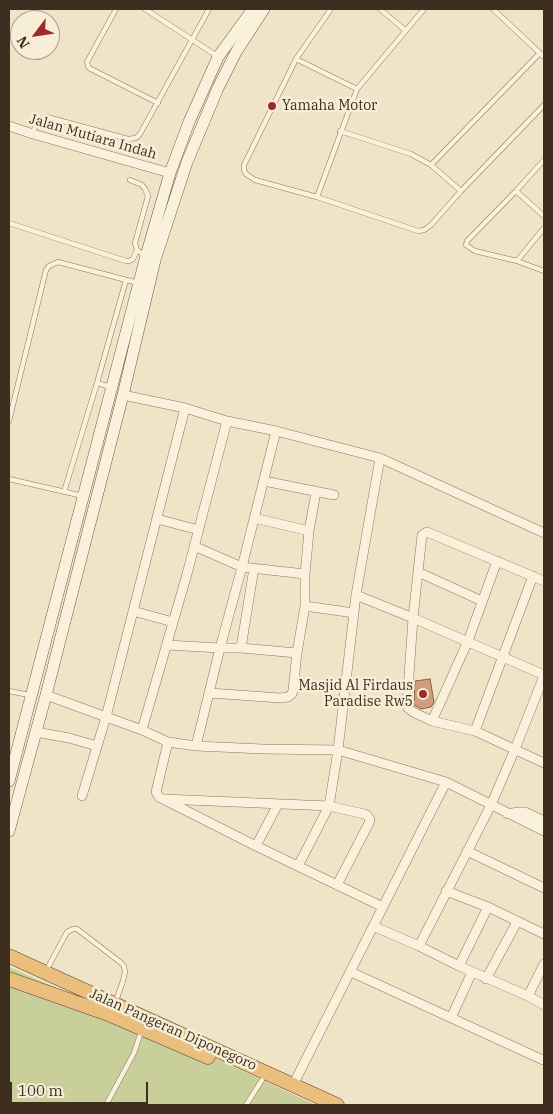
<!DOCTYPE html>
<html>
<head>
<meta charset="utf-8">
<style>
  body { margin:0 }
  #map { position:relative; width:553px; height:1114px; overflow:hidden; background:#f0e4c8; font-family:"IBM Plex Serif",serif }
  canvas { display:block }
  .frame { position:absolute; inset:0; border:10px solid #3d2e20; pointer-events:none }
  .north { position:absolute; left:10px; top:10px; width:50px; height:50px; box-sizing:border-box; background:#f7eed8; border:1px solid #ada18e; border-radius:50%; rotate:239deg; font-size:14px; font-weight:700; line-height:20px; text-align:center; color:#3d2e20 }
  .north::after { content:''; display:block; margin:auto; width:18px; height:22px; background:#9e2a2b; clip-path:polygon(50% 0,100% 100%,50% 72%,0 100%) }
  .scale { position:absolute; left:10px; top:1082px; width:138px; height:22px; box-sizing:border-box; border:2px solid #3d2e20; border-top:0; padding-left:6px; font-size:15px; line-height:18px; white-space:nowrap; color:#3d2e20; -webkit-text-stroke:4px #f7eed8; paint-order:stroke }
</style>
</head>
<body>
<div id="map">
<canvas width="553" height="1114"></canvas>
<div class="frame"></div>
<div class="north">N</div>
<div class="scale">100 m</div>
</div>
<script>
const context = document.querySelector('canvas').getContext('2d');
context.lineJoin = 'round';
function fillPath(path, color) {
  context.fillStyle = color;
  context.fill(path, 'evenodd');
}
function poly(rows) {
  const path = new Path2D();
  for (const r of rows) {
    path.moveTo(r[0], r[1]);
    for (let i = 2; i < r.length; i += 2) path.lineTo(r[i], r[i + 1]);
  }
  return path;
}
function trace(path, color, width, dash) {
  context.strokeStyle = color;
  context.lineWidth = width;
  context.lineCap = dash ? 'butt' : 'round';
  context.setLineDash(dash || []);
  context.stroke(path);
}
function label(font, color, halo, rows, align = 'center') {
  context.font = font + ' "IBM Plex Serif",serif';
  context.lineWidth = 5;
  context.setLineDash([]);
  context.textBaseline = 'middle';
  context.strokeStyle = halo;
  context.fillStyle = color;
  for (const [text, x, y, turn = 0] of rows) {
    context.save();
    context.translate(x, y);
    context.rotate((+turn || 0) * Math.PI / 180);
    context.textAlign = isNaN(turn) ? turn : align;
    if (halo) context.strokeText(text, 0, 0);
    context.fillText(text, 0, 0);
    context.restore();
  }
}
fillPath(poly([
  [9,967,236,1068,316,1105,9,1105]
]), '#c9cf9b');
const building = poly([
  [430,679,434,702,431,707,421,709,414,705,415,681,430,679]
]);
fillPath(building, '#cf9f7d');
trace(building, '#8d5f41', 1);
const service = poly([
  [116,9,87,62,88,66,89,68,158,103],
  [145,9,217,56],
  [331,9,296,59,244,165,244,170,246,174,255,180,317,197,418,231,424,230,431,225,461,191,544,105],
  [380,9,405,30],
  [493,9,544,57],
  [296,59,357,89],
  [340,131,411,154,431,165,461,191],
  [33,134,36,123,41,119,47,117,128,139,136,138,140,134,209,9],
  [544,160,516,191,467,241,466,245,475,251,517,261,544,271],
  [431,165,540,53],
  [130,180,142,185,145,189,148,196,135,243,137,250,145,256],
  [516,191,544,216],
  [317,197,357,89,424,9],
  [9,223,126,261,129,261,133,259,137,250],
  [517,261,544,228],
  [97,383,126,280],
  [9,421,46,270,49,266,58,262,138,283],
  [9,479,83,496],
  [64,492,97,383,110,387],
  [9,691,29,695],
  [46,971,67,932,73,929,77,929,120,962,124,966,125,972,123,981,116,1001],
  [106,1105,134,1053,141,1032],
  [246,1105,262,1080]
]);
const minor = poly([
  [9,126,33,134,170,173],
  [123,395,185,408,227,421,276,431,380,458,544,533],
  [264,481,334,495],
  [254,518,309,531],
  [157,519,199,530],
  [194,546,242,567,305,574],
  [418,572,482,601],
  [544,581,427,532,422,535,413,618,407,704,408,708,413,712,432,721,475,731,544,763],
  [356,595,413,618,544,675],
  [305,606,354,613],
  [133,611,173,622],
  [167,645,220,648,241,648,297,653],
  [241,648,254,568],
  [209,693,281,698,288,697,292,694,293,690,297,653,305,606,305,574,309,531,316,492],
  [46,695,142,730,168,742,196,746,263,749,338,750,446,782,544,831],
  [432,721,468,641,497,561],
  [142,730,187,574,227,421],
  [475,731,533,576],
  [36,732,69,738,97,746],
  [168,742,156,792,159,797,256,846,383,907],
  [196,746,220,648,242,567,276,431],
  [82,796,106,717,185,408],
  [164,799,329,806,298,866],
  [508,814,518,812,525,812,544,821],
  [256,846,278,804],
  [467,851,544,888],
  [337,885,369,823,370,820,367,815,364,814,329,806,338,750,356,595,380,458],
  [446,891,488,907,544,934],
  [373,926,419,946,491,805,515,749,544,676],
  [419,946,459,966,528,996,544,1005],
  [459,966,488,907],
  [351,972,543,1060],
  [486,979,517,922],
  [528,996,544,964],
  [451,1018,472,972],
  [293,1085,446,782]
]);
const secondary = poly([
  [9,781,146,256,170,173,189,122,218,57,253,9],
  [9,831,46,695,123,395,155,260,187,162,218,88,236,52,264,9]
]);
const trunk = poly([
  [9,956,337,1105],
  [9,979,111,1015,208,1057]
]);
trace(service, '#8d765c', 5.5);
trace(minor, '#8d765c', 10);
trace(secondary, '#6f573f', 12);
trace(trunk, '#5b4430', 15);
trace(service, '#faf1dc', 4.5);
trace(minor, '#faf1dc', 9);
trace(secondary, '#faf1dc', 11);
trace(trunk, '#eabe7c', 14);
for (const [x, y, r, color] of [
  [272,106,5,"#9e2a2b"],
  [423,694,5,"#9e2a2b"]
]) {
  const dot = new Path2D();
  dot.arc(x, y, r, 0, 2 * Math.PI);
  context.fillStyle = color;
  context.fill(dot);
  trace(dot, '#f7eed8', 2);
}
label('14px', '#3d2e20', '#f7eed8', [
  ["Yamaha Motor",282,106],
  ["Masjid Al Firdaus",413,686,"right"],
  ["Paradise Rw5",413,702,"right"]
], 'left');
label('14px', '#3d2e20', '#f7eed8', [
  ["Jalan Mutiara Indah",93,137,16],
  ["Jalan Pangeran Diponegoro",173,1030,24]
]);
</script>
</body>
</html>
